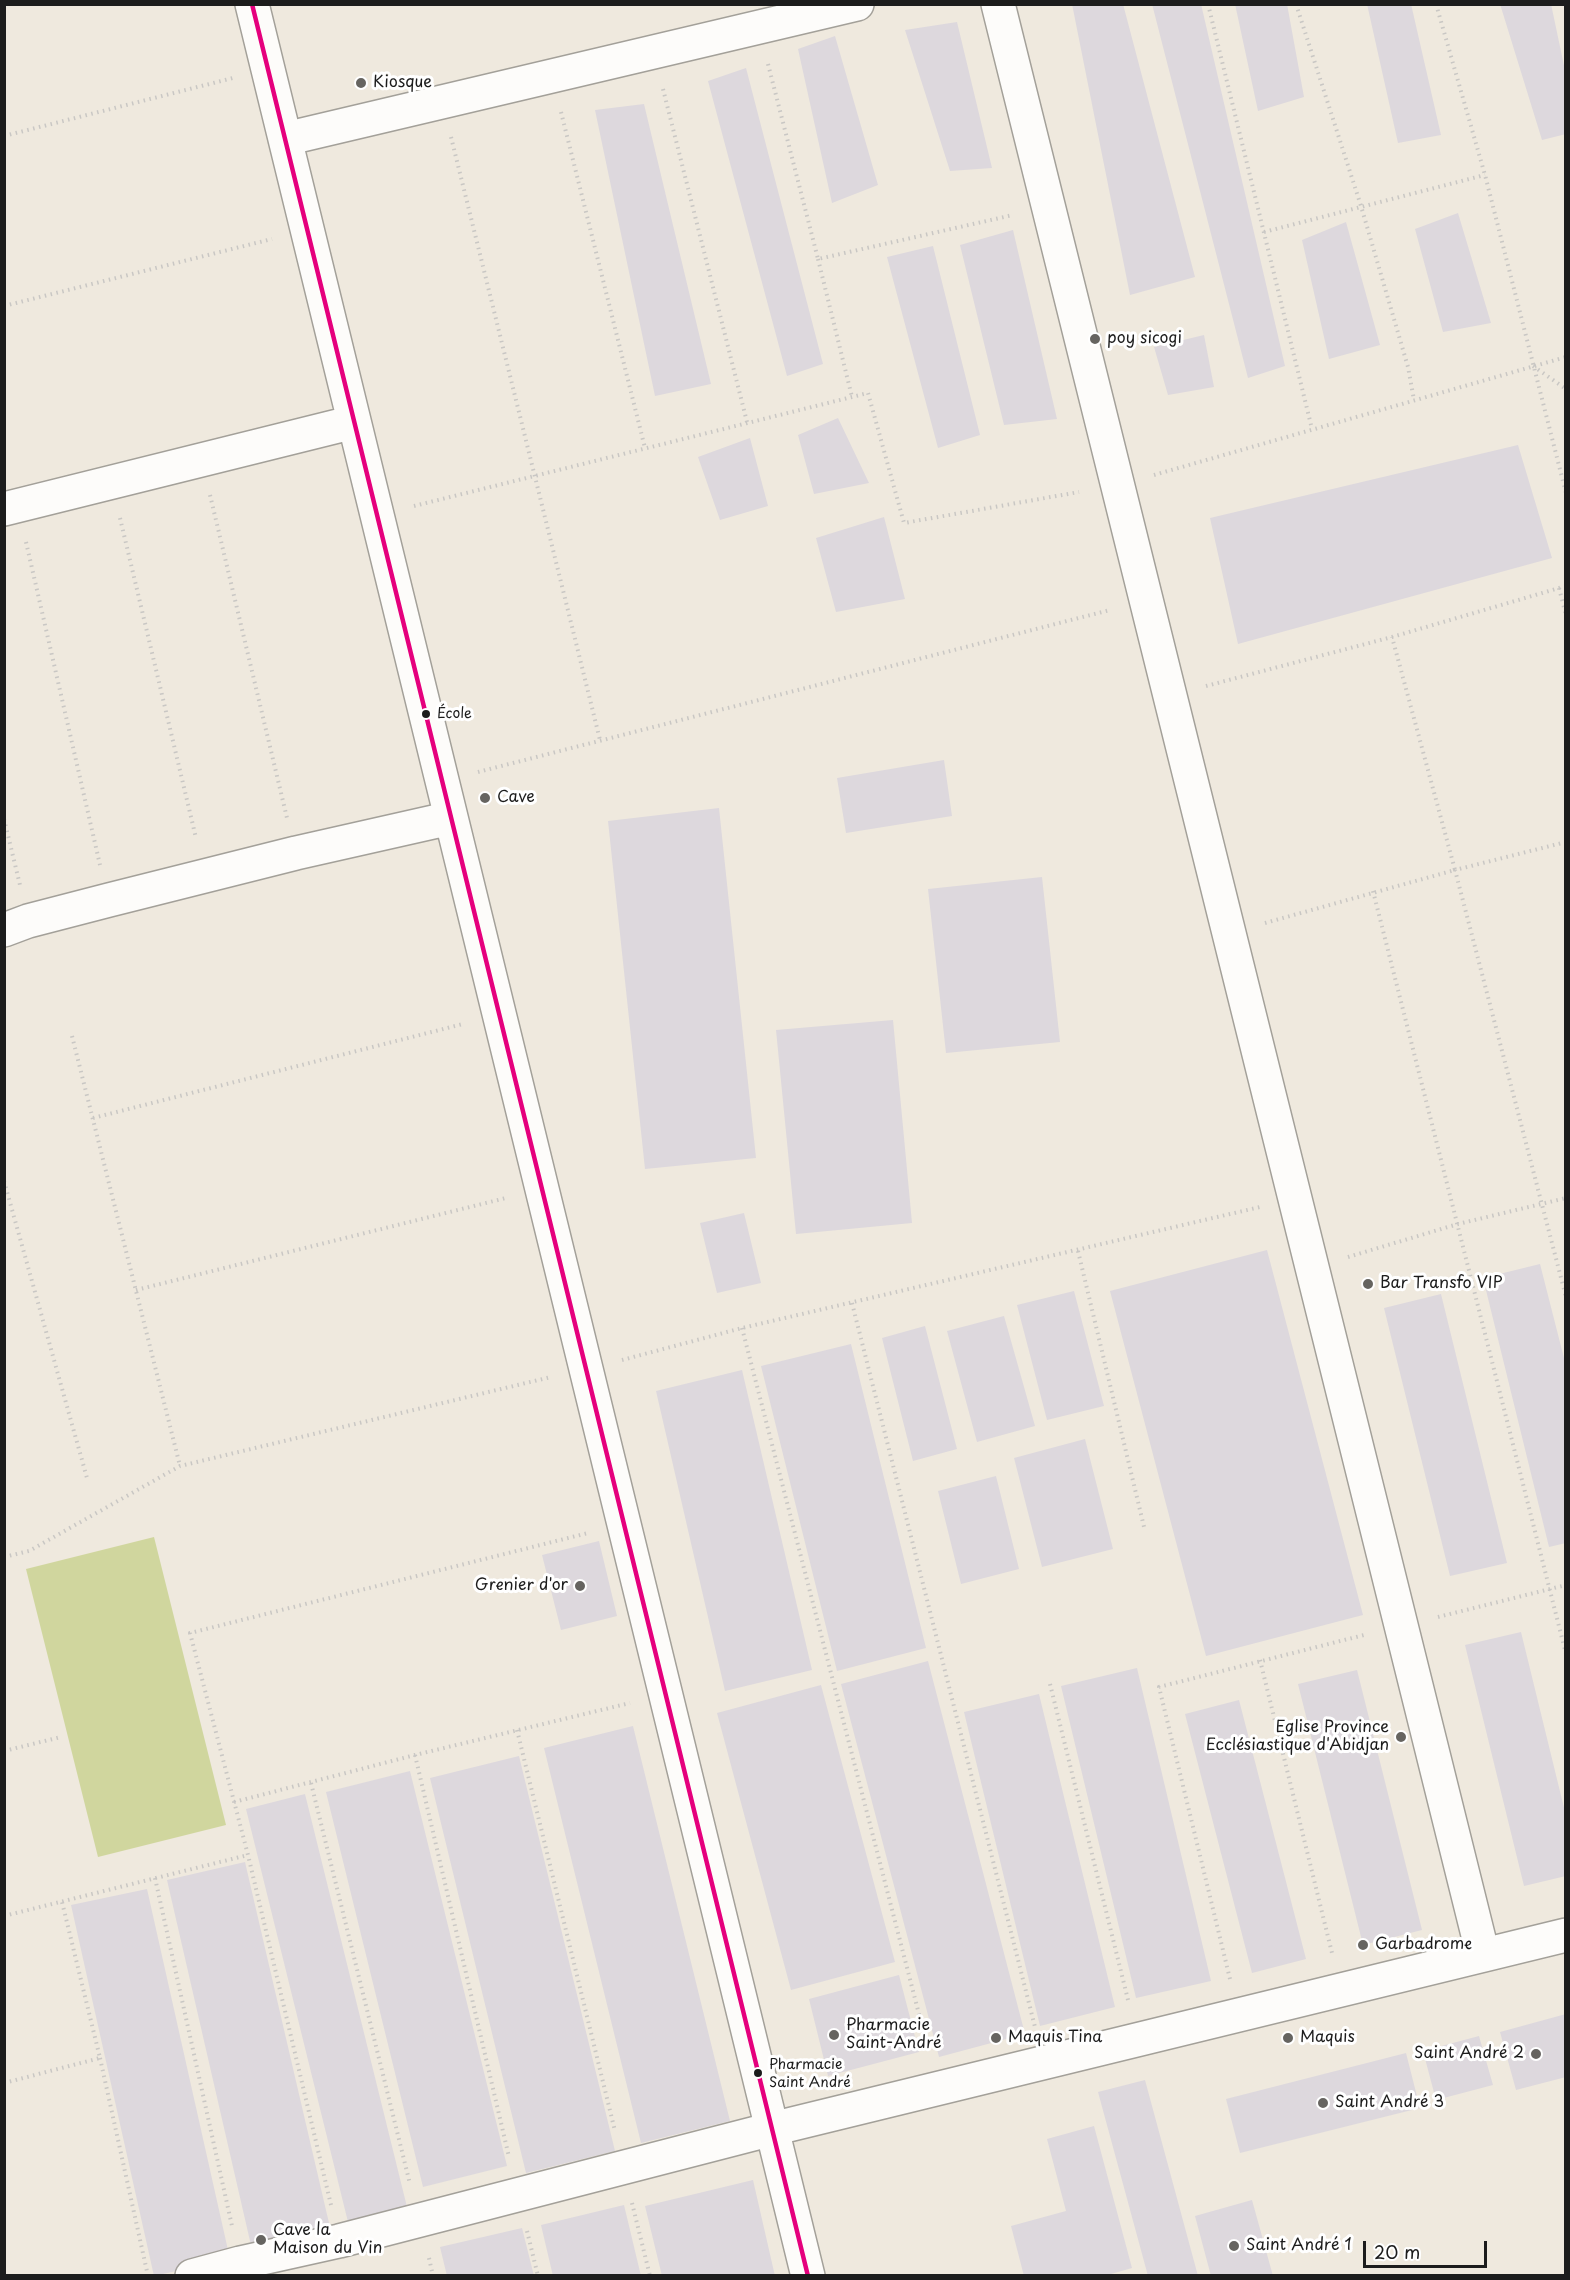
<!DOCTYPE html>
<html>
<head>
<meta charset="utf-8">
<style>
  body { margin:0 }
  #map { position:relative; width:1570px; height:2280px; overflow:hidden; background:#efe9de; font-family:"Playpen Sans",sans-serif }
  canvas { display:block }
  .frame { position:absolute; inset:0; border:6px solid #1c1c1c; pointer-events:none }
  .scale { position:absolute; left:1363px; top:2241px; width:124px; height:27px; box-sizing:border-box; border:3px solid #1c1c1c; border-top:0; padding-left:8px; font-size:18px; line-height:21px; white-space:nowrap; color:#1c1c1c; -webkit-text-stroke:4px #fff; paint-order:stroke }
</style>
</head>
<body>
<div id="map">
<canvas width="1570" height="2280"></canvas>
<div class="frame"></div>
<div class="scale">20 m</div>
</div>
<script>
const context = document.querySelector('canvas').getContext('2d');
context.lineJoin = 'round';
function fillPath(path, color) {
  context.fillStyle = color;
  context.fill(path, 'evenodd');
}
function poly(rows) {
  const path = new Path2D();
  for (const r of rows) {
    path.moveTo(r[0], r[1]);
    for (let i = 2; i < r.length; i += 2) path.lineTo(r[i], r[i + 1]);
  }
  return path;
}
function trace(path, color, width, dash) {
  context.strokeStyle = color;
  context.lineWidth = width;
  context.lineCap = dash ? 'butt' : 'round';
  context.setLineDash(dash || []);
  context.stroke(path);
}
function label(font, color, halo, rows, align = 'center') {
  context.font = font + ' "Playpen Sans",sans-serif';
  context.lineWidth = 6;
  context.setLineDash([]);
  context.textBaseline = 'middle';
  context.strokeStyle = halo;
  context.fillStyle = color;
  for (const [text, x, y, turn = 0] of rows) {
    context.save();
    context.translate(x, y);
    context.rotate((+turn || 0) * Math.PI / 180);
    context.textAlign = isNaN(turn) ? turn : align;
    if (halo) context.strokeText(text, 0, 0);
    context.fillText(text, 0, 0);
    context.restore();
  }
}
fillPath(poly([
  [154,1537,226,1825,98,1857,26,1569]
]), '#d0d69e');
fillPath(poly([
  [1072,4,1123,4,1195,277,1130,295],
  [1152,4,1201,4,1285,366,1248,378],
  [1235,4,1287,4,1304,97,1258,111],
  [1367,4,1411,4,1441,135,1398,143],
  [1500,4,1551,4,1566,75,1566,134,1542,140],
  [957,22,992,168,950,171,905,30],
  [835,36,878,185,832,203,798,49],
  [746,68,823,364,787,376,708,81],
  [644,104,711,384,655,396,595,110],
  [1458,213,1491,323,1443,332,1415,229],
  [1346,222,1380,345,1329,359,1302,240],
  [1013,230,1057,419,1004,425,960,245],
  [933,246,980,435,938,448,887,257],
  [1204,335,1214,387,1168,395,1154,347],
  [838,418,869,483,814,494,798,435],
  [750,438,768,506,720,520,698,457],
  [1518,445,1552,558,1238,644,1210,518],
  [884,517,905,599,836,612,816,538],
  [944,760,952,816,846,833,837,778],
  [719,808,756,1158,645,1169,608,821],
  [1042,877,1060,1042,946,1053,928,889],
  [893,1020,912,1223,796,1234,776,1030],
  [744,1213,761,1283,717,1293,700,1223],
  [1267,1250,1363,1615,1206,1656,1110,1291],
  [1540,1264,1566,1366,1566,1543,1549,1547,1483,1278],
  [1074,1291,1104,1406,1047,1420,1017,1305],
  [1441,1294,1507,1563,1450,1576,1384,1308],
  [1004,1316,1035,1426,977,1442,947,1331],
  [925,1326,957,1449,913,1461,882,1338],
  [851,1344,926,1648,837,1671,761,1366],
  [742,1370,812,1670,725,1691,656,1391],
  [1085,1439,1113,1549,1042,1567,1014,1458],
  [996,1476,1019,1569,961,1584,938,1491],
  [599,1541,617,1616,561,1630,542,1555],
  [1521,1632,1566,1816,1566,1876,1524,1886,1465,1645],
  [928,1661,1025,2034,939,2057,841,1684],
  [1137,1668,1211,1981,1136,1998,1061,1686],
  [1357,1670,1422,1930,1363,1945,1298,1684],
  [821,1685,895,1962,791,1990,717,1713],
  [1039,1694,1115,2007,1040,2026,964,1712],
  [1239,1700,1306,1959,1252,1973,1185,1714],
  [633,1726,730,2121,641,2143,544,1748],
  [519,1756,615,2151,526,2173,430,1778],
  [410,1771,507,2166,423,2187,326,1792],
  [305,1794,407,2207,348,2222,246,1809],
  [245,1862,332,2236,253,2254,167,1880],
  [147,1889,230,2259,154,2276,71,1905],
  [899,1975,919,2052,828,2076,809,1999],
  [1566,2014,1566,2077,1516,2090,1500,2032],
  [1479,2036,1493,2085,1436,2100,1423,2051],
  [1406,2053,1420,2108,1240,2153,1226,2099],
  [1145,2080,1198,2276,1148,2276,1098,2092],
  [1094,2126,1132,2268,1104,2276,1024,2276,1011,2226,1066,2211,1047,2139],
  [753,2180,775,2276,662,2276,645,2206],
  [1252,2200,1273,2276,1211,2276,1195,2216],
  [624,2205,641,2276,553,2276,541,2225],
  [522,2228,534,2276,447,2276,440,2247]
]), '#ddd8dd');
const minor = poly([
  [252,4,808,2276],
  [998,4,1483,1955],
  [285,139,857,4],
  [4,509,354,422],
  [4,930,28,921,109,900,296,853,451,818],
  [192,2276,240,2263,339,2241,772,2129,1566,1935]
]);
trace(minor, '#a3a099', 36);
trace(poly([
  [1208,4,1312,429],
  [1296,4,1361,206,1408,367,1414,400],
  [1436,4,1485,175,1566,493],
  [768,64,818,259,1013,215],
  [663,89,747,422],
  [561,112,645,448],
  [4,136,233,78],
  [451,137,600,740],
  [1264,232,1485,175],
  [818,259,852,397],
  [4,306,272,239],
  [1533,366,1566,389],
  [1154,475,1566,357],
  [210,495,287,818],
  [414,506,868,393,904,523,1079,492],
  [120,518,196,838],
  [26,542,100,865],
  [1559,588,1566,615],
  [1206,686,1392,637,1566,586],
  [478,772,1110,610],
  [4,819,20,885],
  [1566,842,1455,870,1566,1297],
  [1373,891,1566,1654],
  [1265,923,1455,870,1392,637],
  [72,1036,180,1466],
  [93,1118,463,1024],
  [4,1181,87,1478],
  [1078,1251,1145,1531],
  [1348,1257,1458,1224,1566,1198],
  [136,1290,506,1198],
  [852,1303,1035,2027],
  [742,1328,929,2053],
  [622,1360,742,1328,1260,1207],
  [4,1557,29,1551,180,1466,551,1377],
  [1438,1617,1566,1585],
  [1260,1660,1332,1953],
  [1050,1684,1129,2004],
  [517,1730,615,2131],
  [4,1751,61,1737],
  [415,1755,509,2157],
  [311,1783,410,2184],
  [234,1802,415,1755,630,1703],
  [155,1878,232,2226],
  [4,1916,248,1855],
  [1230,1979,1159,1687,1364,1635],
  [100,2058,148,2276],
  [4,2083,100,2058,62,1902],
  [632,2203,650,2276],
  [331,2205,248,1855,190,1633,588,1533],
  [527,2231,538,2276],
  [429,2258,433,2276]
]), '#c9c7c4', 4, [1.5, 4.5]);
trace(minor, '#fdfcfa', 33);
trace(poly([
  [252,4,808,2276]
]), '#e5007d', 4.5);
for (const [x, y, r, color] of [
  [361,83,6,"#666460"],
  [1095,339,6,"#666460"],
  [426,714,5,"#1c1c1c"],
  [485,798,6,"#666460"],
  [1368,1284,6,"#666460"],
  [580,1586,6,"#666460"],
  [1401,1737,6,"#666460"],
  [1363,1945,6,"#666460"],
  [834,2035,6,"#666460"],
  [996,2038,6,"#666460"],
  [1288,2038,6,"#666460"],
  [1536,2054,6,"#666460"],
  [758,2073,5,"#1c1c1c"],
  [1323,2103,6,"#666460"],
  [261,2240,6,"#666460"],
  [1234,2246,6,"#666460"]
]) {
  const dot = new Path2D();
  dot.arc(x, y, r, 0, 2 * Math.PI);
  context.fillStyle = color;
  context.fill(dot);
  trace(dot, '#fff', 2);
}
label('14px', '#1c1c1c', '#fff', [
  ["École",437,714],
  ["Pharmacie",769,2065],
  ["Saint André",769,2083]
], 'left');
label('16px', '#1c1c1c', '#fff', [
  ["Kiosque",373,83],
  ["poy sicogi",1107,339],
  ["Cave",497,798],
  ["Bar Transfo VIP",1380,1284],
  ["Grenier d'or",568,1586,"right"],
  ["Eglise Province",1389,1728,"right"],
  ["Ecclésiastique d'Abidjan",1389,1746,"right"],
  ["Garbadrome",1375,1945],
  ["Pharmacie",846,2026],
  ["Saint-André",846,2044],
  ["Maquis Tina",1008,2038],
  ["Maquis",1300,2038],
  ["Saint André 2",1524,2054,"right"],
  ["Saint André 3",1335,2103],
  ["Cave la",273,2231],
  ["Maison du Vin",273,2249],
  ["Saint André 1",1246,2246]
], 'left');
</script>
</body>
</html>
